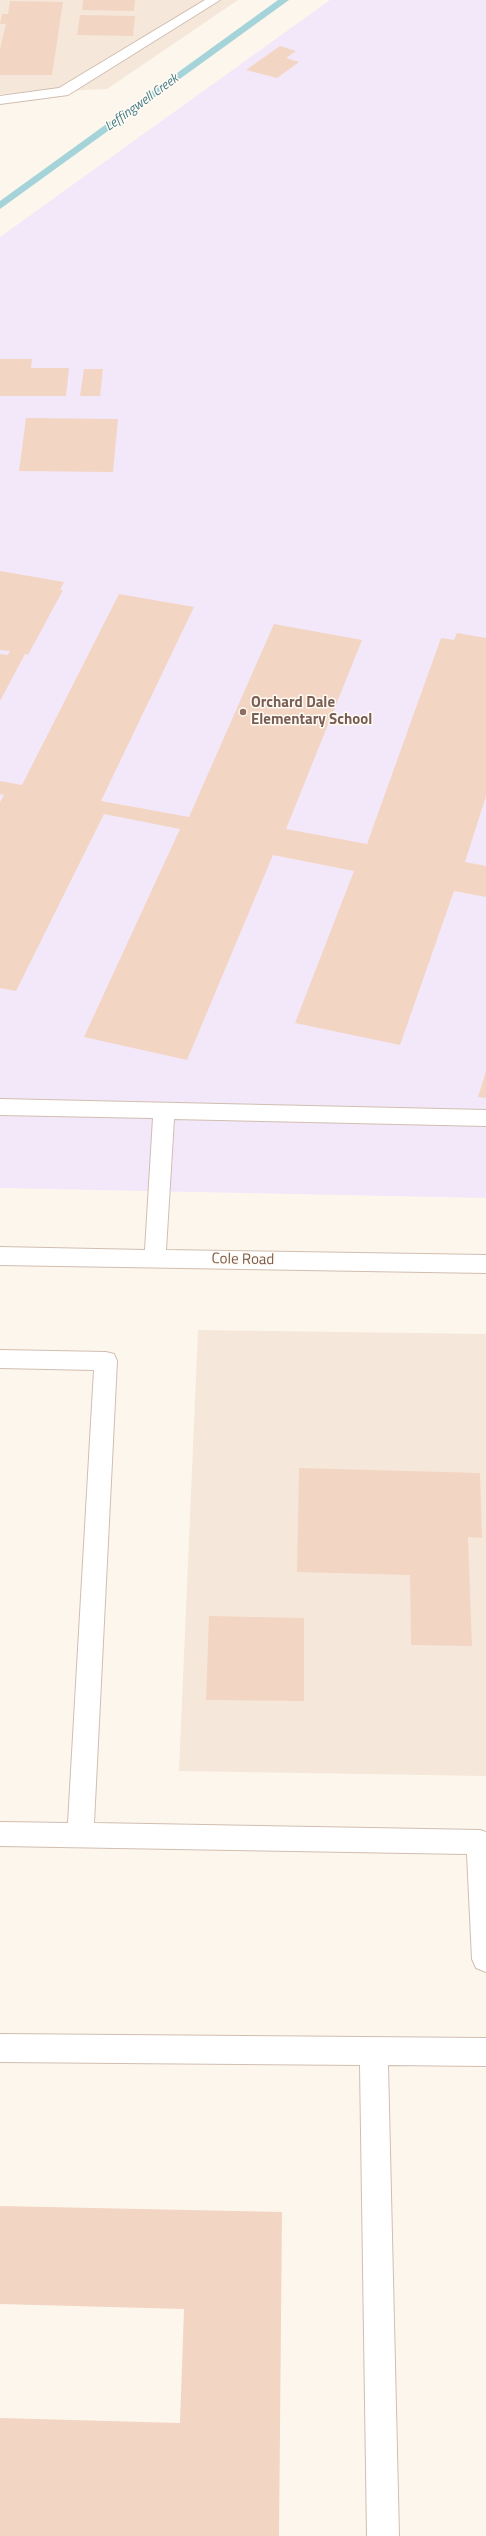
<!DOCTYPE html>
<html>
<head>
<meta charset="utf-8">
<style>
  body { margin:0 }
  canvas { display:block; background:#fdf6ec }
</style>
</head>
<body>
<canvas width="486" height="2536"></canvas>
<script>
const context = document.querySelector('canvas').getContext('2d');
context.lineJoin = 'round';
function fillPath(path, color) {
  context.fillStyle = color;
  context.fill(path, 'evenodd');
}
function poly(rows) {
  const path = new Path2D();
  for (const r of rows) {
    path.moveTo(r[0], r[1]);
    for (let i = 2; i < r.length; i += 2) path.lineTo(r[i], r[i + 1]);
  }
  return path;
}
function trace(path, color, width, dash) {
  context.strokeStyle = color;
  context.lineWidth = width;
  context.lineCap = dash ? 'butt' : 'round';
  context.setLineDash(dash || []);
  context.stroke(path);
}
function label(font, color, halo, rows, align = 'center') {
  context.font = font + ' "Titillium Web",sans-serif';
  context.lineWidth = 3;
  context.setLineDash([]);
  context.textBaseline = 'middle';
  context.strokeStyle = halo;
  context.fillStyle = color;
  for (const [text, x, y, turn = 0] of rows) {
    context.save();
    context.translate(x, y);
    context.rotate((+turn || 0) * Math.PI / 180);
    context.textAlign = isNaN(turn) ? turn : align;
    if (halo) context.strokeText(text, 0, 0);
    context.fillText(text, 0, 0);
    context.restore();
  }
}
fillPath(poly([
  [0,0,238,0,107,89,0,94],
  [198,1330,486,1334,486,1776,179,1771]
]), '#f5e8da');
fillPath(poly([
  [330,0,486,0,486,1198,0,1188,0,237]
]), '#f3e8fa');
fillPath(poly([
  [278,0,289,0,0,209,0,201,278,0]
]), '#a5d3da');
fillPath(poly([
  [83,0,135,0,134,11,82,10],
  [10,1,63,2,52,75,0,75,0,49,6,24,0,24,2,14,8,14],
  [80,15,135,16,133,36,77,35],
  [280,46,296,51,286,58,299,62,277,78,246,70],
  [0,359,32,359,31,368,69,368,66,396,0,396],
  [84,369,103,369,100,396,80,396],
  [26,418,118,419,113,472,19,471],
  [0,571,64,582,60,590,63,590,28,655,25,654,0,701,0,654,8,655,10,651,0,650],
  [119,594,194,607,101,801,189,817,274,624,362,640,286,829,367,844,441,638,454,640,457,633,486,638,486,796,465,862,486,866,486,897,454,891,400,1045,295,1023,354,871,273,855,187,1060,84,1037,180,829,104,814,16,991,0,988,0,802,4,795,0,794,0,781,22,785],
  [486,1071,486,1098,478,1097],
  [299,1468,480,1473,482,1538,468,1537,472,1646,411,1645,410,1575,297,1572],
  [209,1616,304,1618,304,1701,206,1700],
  [0,2206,282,2212,279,2536,0,2536,0,2418,180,2423,184,2309,0,2304]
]), '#f3d5c3');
const minor = poly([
  [205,0,220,0,68,95,0,104,0,96,59,88,205,0],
  [0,1099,486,1110,486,1126,174,1119,166,1250,486,1255,486,1273,0,1265,0,1247,145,1250,153,1118,0,1115,0,1099],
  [0,1350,106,1352,114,1354,117,1361,94,1823,480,1830,486,1832,486,1972,476,1968,472,1959,467,1854,0,1846,0,1822,68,1823,94,1370,0,1368,0,1350],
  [0,2034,486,2038,486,2066,388,2065,399,2536,367,2536,360,2065,0,2062,0,2034]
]);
trace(minor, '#d1beb0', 2);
fillPath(minor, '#fff');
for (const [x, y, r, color] of [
  [243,712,4,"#8d6e63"]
]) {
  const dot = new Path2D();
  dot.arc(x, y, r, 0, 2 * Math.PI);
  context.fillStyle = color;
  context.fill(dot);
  trace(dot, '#fffaf3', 1.5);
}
label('italic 13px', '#437c86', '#fffaf3', [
  ["Leffingwell Creek",142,103,-36]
]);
label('bold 15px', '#785e54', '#fffaf3', [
  ["Orchard Dale",251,703],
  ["Elementary School",251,720]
], 'left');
label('15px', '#7a5c4d', '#fffaf3', [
  ["Cole Road",243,1260,1]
]);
</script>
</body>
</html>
